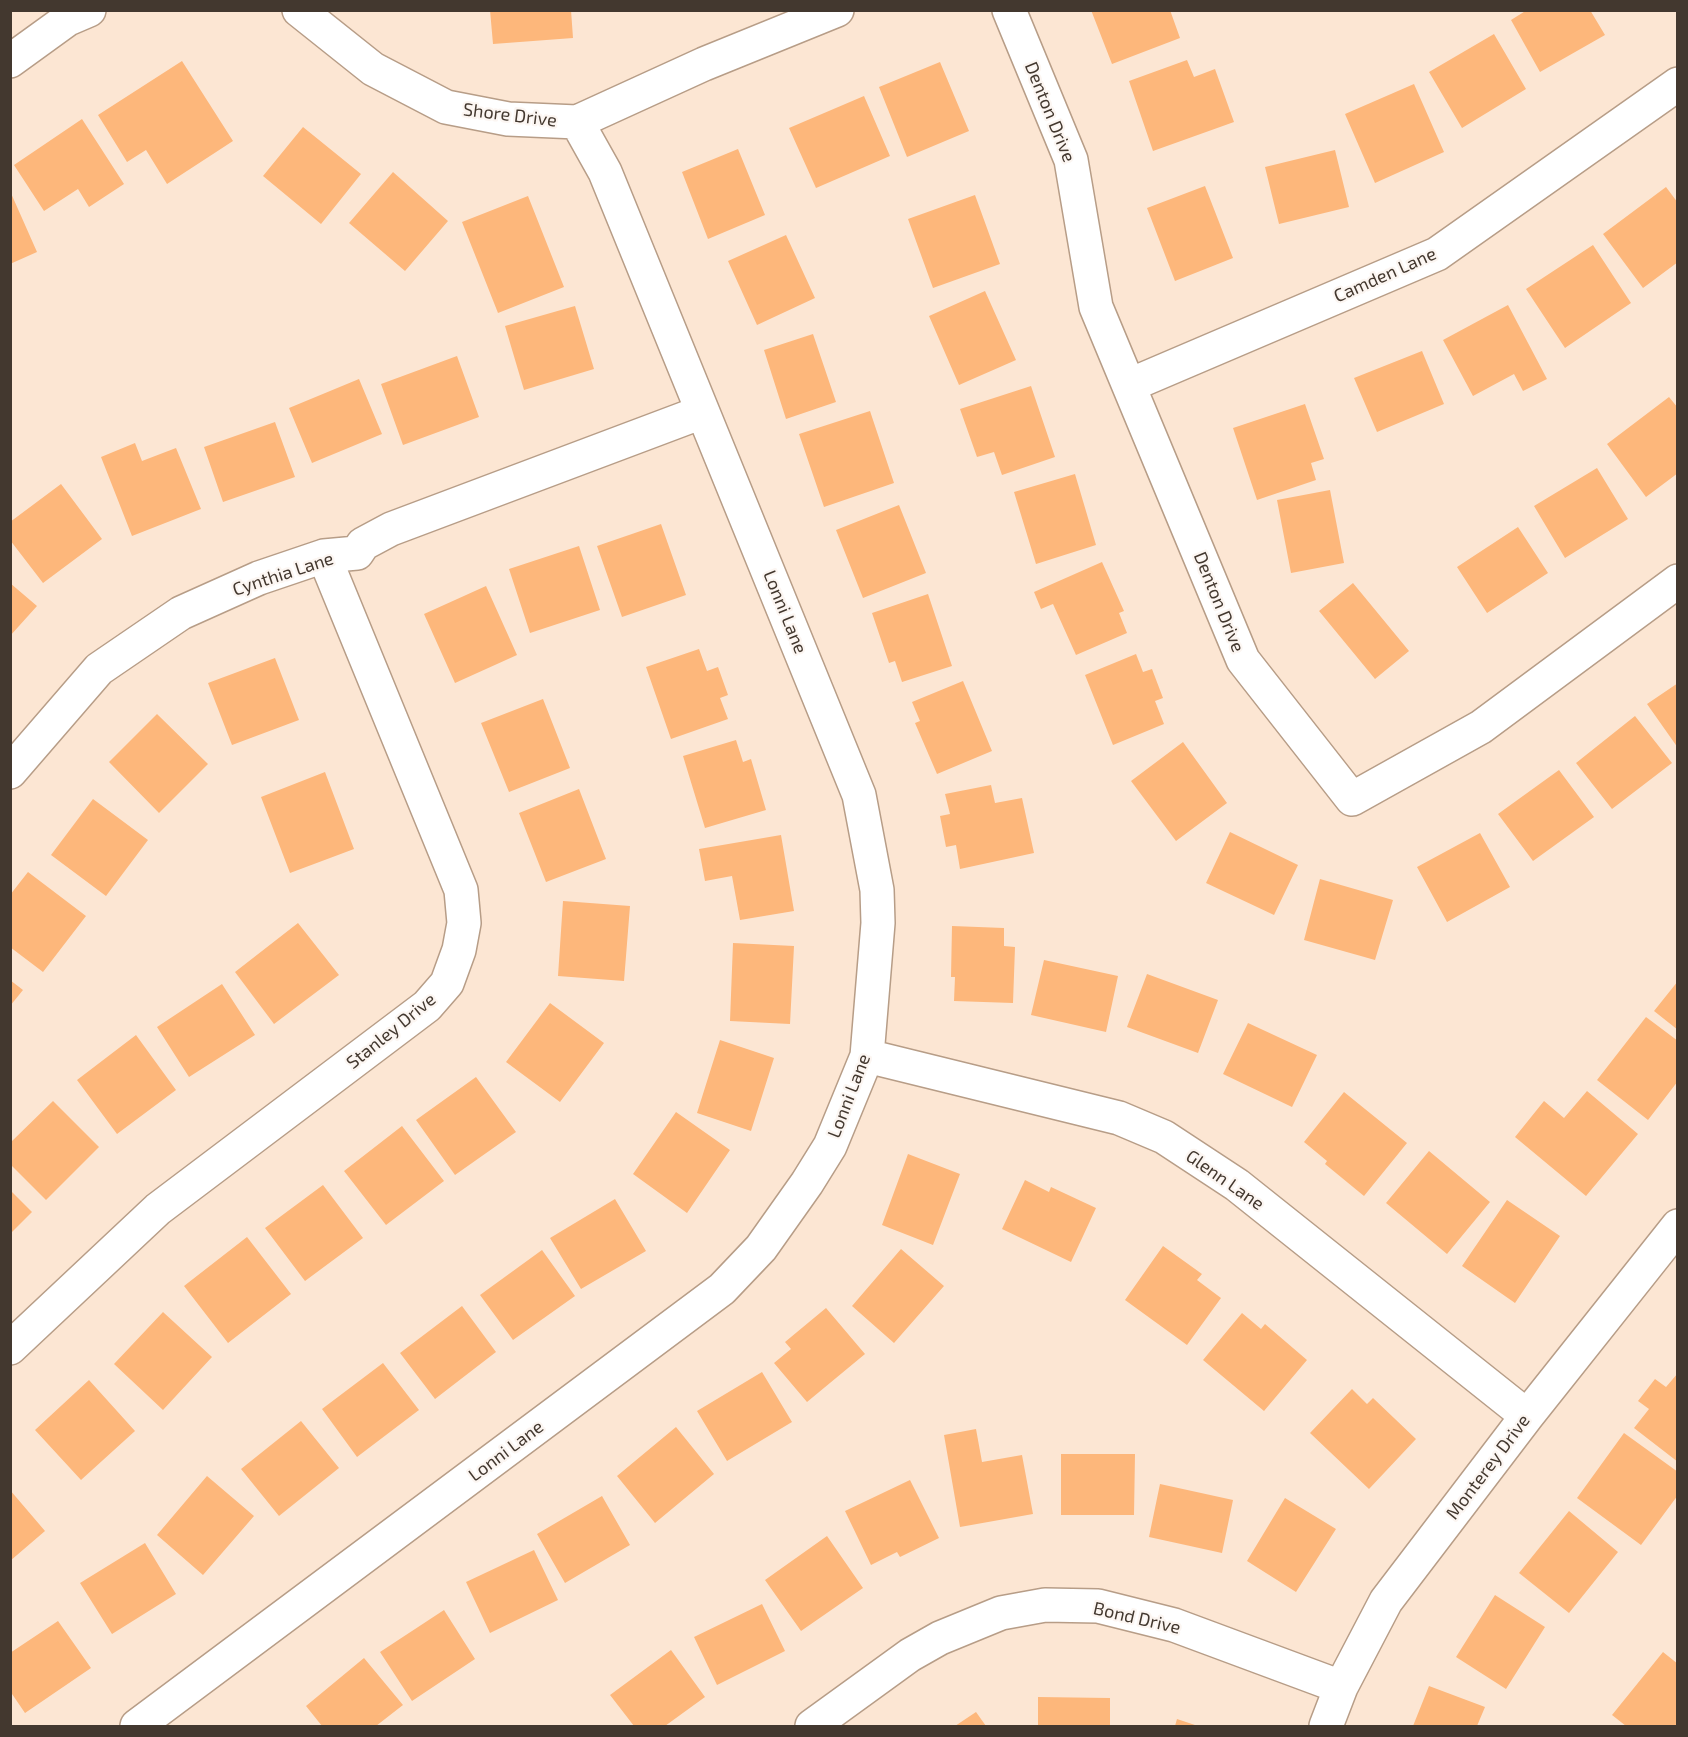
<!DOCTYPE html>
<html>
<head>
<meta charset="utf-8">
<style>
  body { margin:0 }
  #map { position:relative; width:1688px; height:1737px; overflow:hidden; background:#fce6d3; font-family:"Exo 2",sans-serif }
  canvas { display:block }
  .frame { position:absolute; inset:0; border:12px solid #43382f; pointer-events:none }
</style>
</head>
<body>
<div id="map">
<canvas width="1688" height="1737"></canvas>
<div class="frame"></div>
</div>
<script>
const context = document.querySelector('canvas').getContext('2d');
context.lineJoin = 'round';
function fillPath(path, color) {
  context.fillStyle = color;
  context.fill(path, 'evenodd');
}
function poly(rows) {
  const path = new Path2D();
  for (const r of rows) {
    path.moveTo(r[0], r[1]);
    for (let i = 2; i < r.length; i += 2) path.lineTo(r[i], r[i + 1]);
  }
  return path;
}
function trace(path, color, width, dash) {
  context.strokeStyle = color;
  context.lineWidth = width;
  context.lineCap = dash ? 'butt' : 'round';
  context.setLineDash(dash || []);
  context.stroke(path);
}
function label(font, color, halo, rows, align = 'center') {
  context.font = font + ' "Exo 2",sans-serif';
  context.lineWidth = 4.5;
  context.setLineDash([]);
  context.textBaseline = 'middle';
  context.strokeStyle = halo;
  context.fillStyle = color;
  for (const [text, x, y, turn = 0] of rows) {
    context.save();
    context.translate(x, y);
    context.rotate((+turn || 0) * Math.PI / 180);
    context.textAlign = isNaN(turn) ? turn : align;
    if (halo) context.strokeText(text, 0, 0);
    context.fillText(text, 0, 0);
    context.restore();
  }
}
fillPath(poly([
  [490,10,571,10,573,38,493,44],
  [1091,10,1170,10,1180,38,1112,64],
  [1527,10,1590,10,1605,35,1540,72,1511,20],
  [1494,34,1526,89,1462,128,1429,72],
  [1187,60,1194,77,1215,69,1234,122,1153,151,1129,81],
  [182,61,233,141,167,184,146,150,127,162,98,115],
  [940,62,969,131,907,157,879,87],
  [1414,84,1444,152,1375,183,1345,114],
  [864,96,890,156,816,188,789,128],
  [82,119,124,184,89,207,78,189,44,211,14,165],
  [303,127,361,174,321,224,263,176],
  [738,149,765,215,708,239,682,172],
  [1335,150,1349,207,1279,224,1265,167],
  [393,172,448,221,405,271,349,223],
  [1205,186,1233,258,1175,281,1147,208],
  [1666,187,1678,203,1678,262,1643,288,1603,234],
  [10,191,37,252,10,264],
  [975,195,1000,264,933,288,908,219],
  [528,196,564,287,498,313,462,222],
  [786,235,815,298,757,325,728,261],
  [1593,245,1631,303,1565,348,1526,289],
  [985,291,1016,360,959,385,929,316],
  [1508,305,1547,379,1523,391,1514,374,1473,396,1443,340],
  [575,306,594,369,524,390,505,326],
  [813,334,836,402,786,419,764,350],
  [1422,351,1444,404,1377,432,1354,378],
  [457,356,479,417,403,445,381,384],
  [359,379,382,434,312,463,289,408],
  [1031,386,1055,457,1002,475,994,452,977,457,960,409],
  [1669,397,1678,408,1678,473,1646,497,1607,444],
  [1305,404,1324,459,1311,463,1316,480,1257,500,1233,428],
  [870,411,894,483,824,507,799,434],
  [275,422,295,477,223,502,204,447],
  [135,443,142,461,176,448,201,509,132,536,101,457],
  [1597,468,1628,519,1565,558,1534,506],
  [1075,474,1096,545,1036,564,1014,492],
  [61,484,102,539,43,583,10,540,10,522],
  [1330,490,1344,563,1291,573,1277,500],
  [899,505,926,573,863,598,836,530],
  [661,524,686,595,622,617,597,546],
  [1518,527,1548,573,1487,613,1457,567],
  [579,546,600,610,530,633,509,569],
  [1102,562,1124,611,1119,613,1127,633,1076,655,1053,604,1041,609,1034,592],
  [10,583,37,606,10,636],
  [1353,583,1409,651,1375,679,1319,611],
  [486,586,517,655,455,683,424,614],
  [928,594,952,666,902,682,895,661,889,663,872,613],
  [699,649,707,671,718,667,728,695,720,698,728,719,671,739,646,667],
  [1136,654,1143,672,1152,669,1163,698,1155,701,1164,724,1113,745,1085,675],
  [275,658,299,720,232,745,208,683],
  [963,681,992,751,937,774,915,723,920,721,912,702],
  [1678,683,1678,748,1647,704],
  [543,699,570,768,509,792,481,723],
  [157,714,208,764,159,813,109,762],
  [1635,716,1672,763,1612,809,1576,763],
  [736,740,743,762,751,759,766,810,705,828,683,756],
  [1183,742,1227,803,1176,841,1131,781],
  [1559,770,1594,817,1533,861,1498,814],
  [325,772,354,849,290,873,261,797],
  [991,785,995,803,1022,798,1034,853,960,869,956,845,946,847,940,816,950,814,945,794],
  [579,789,606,859,546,882,519,813],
  [93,799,148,840,106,896,51,855],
  [1230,832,1298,865,1274,915,1206,883],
  [1480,833,1510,887,1447,922,1417,867],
  [781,835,794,911,740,920,732,876,705,881,699,849],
  [28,872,86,916,43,972,10,947,10,895],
  [1320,879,1393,900,1375,960,1304,940],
  [563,901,630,906,624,981,558,976],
  [298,923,339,975,274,1024,235,972],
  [952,926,1004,928,1004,946,1015,947,1013,1003,954,1001,955,977,951,977],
  [733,943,794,946,790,1024,730,1021],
  [1044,960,1118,976,1106,1032,1031,1015],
  [1147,974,1218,1000,1198,1053,1127,1027],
  [10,980,23,990,10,1006],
  [1678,981,1678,1030,1654,1011],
  [222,984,255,1035,189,1077,157,1027],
  [550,1003,604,1043,560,1102,506,1062],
  [1646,1017,1678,1041,1678,1081,1648,1120,1597,1080],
  [1248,1023,1317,1055,1292,1107,1223,1074],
  [136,1035,176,1090,117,1134,77,1080],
  [720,1040,774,1058,751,1131,697,1113],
  [476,1077,516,1132,455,1175,416,1120],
  [1587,1091,1638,1134,1586,1196,1515,1137,1544,1101,1564,1118],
  [1344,1092,1407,1143,1364,1196,1325,1164,1327,1161,1304,1142],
  [53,1101,99,1147,46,1200,10,1164,10,1143],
  [676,1112,730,1150,687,1213,633,1174],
  [402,1126,444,1181,386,1225,344,1171],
  [1429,1151,1490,1202,1447,1254,1386,1203],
  [908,1154,960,1174,933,1245,882,1225],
  [1025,1180,1049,1192,1051,1187,1096,1208,1071,1262,1002,1229],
  [323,1185,363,1238,305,1281,265,1228],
  [10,1190,32,1212,10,1234],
  [615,1199,646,1251,581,1289,550,1238],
  [1507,1200,1560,1236,1515,1303,1462,1266],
  [247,1237,291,1294,228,1343,184,1286],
  [1163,1246,1202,1274,1197,1280,1221,1298,1187,1345,1125,1300],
  [901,1249,944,1286,894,1343,852,1306],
  [542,1250,575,1296,513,1340,480,1295],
  [462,1306,496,1352,435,1399,400,1353],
  [826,1308,865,1354,807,1402,774,1363,791,1349,785,1342],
  [163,1312,212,1357,163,1410,114,1364],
  [1242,1313,1261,1329,1265,1324,1307,1360,1264,1411,1203,1360],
  [383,1363,419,1410,357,1457,322,1409],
  [762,1372,792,1422,727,1461,697,1411],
  [1678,1373,1678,1462,1634,1428,1649,1409,1638,1401,1655,1379,1666,1387],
  [89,1380,135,1431,81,1480,35,1430],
  [1352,1389,1367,1404,1373,1398,1416,1439,1369,1489,1310,1433],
  [301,1421,339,1468,279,1516,241,1469],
  [676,1427,714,1474,655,1523,617,1476],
  [976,1429,982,1462,1022,1455,1033,1514,960,1527,944,1435],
  [1624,1433,1678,1472,1678,1495,1641,1545,1577,1498],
  [1061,1454,1135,1454,1134,1515,1061,1515],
  [207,1476,254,1516,203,1575,157,1535],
  [910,1480,939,1538,900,1557,897,1552,871,1565,845,1511],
  [1160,1484,1233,1500,1222,1553,1149,1537],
  [10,1490,45,1531,10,1561],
  [602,1496,630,1545,565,1583,537,1534],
  [1285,1498,1336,1529,1296,1592,1247,1561],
  [1569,1511,1618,1552,1569,1613,1519,1573],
  [827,1536,863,1588,801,1631,765,1580],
  [145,1543,176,1594,112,1634,80,1583],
  [534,1550,558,1600,490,1633,466,1582],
  [1495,1595,1545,1627,1506,1689,1456,1657],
  [762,1604,785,1651,717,1685,694,1637],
  [444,1610,475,1659,412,1701,380,1652],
  [58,1621,91,1668,25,1713,10,1691,10,1653],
  [671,1650,705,1697,665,1726,634,1726,610,1695],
  [1663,1652,1678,1664,1678,1726,1626,1726,1612,1715],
  [364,1658,403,1705,376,1726,322,1726,306,1706],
  [1429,1686,1485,1707,1477,1726,1413,1726],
  [1038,1697,1110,1698,1110,1726,1038,1726],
  [976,1712,986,1726,955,1726],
  [1177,1719,1198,1726,1175,1726]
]), '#fdb77b');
const minor = poly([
  [299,10,373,69,446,107,508,119,577,122,704,64,837,10],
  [1009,10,1071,160,1096,307,1243,660,1352,799,1481,727,1678,581],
  [10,61,68,19,89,10],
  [1130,385,1437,254,1678,84],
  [10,772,99,669,181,613,259,578,324,556,357,553,363,544,391,529,702,412],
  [867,1056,1119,1118,1164,1137,1237,1185,1527,1416],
  [10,1348,158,1209,427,1006,447,983,459,950,464,923,461,890,324,556],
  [137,1726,722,1289,761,1248,807,1183,830,1146,867,1056,878,923,877,890,859,795,605,172,577,122],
  [812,1726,910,1655,940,1638,1001,1613,1045,1605,1098,1606,1174,1625,1341,1687],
  [1326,1726,1341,1687,1386,1601,1527,1416,1678,1226]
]);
trace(minor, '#b79d87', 36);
trace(minor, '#fff', 33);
label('18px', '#43382f', '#fcf6f2', [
  ["Denton Drive",1050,112,68],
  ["Shore Drive",510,115,7],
  ["Camden Lane",1385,275,-24],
  ["Cynthia Lane",283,574,-18],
  ["Denton Drive",1219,602,68],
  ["Lonni Lane",785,612,68],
  ["Stanley Drive",391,1031,-39],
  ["Lonni Lane",849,1096,-69],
  ["Glenn Lane",1225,1180,35],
  ["Lonni Lane",506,1451,-37],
  ["Monterey Drive",1488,1467,-53],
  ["Bond Drive",1137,1618,13]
]);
</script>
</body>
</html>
